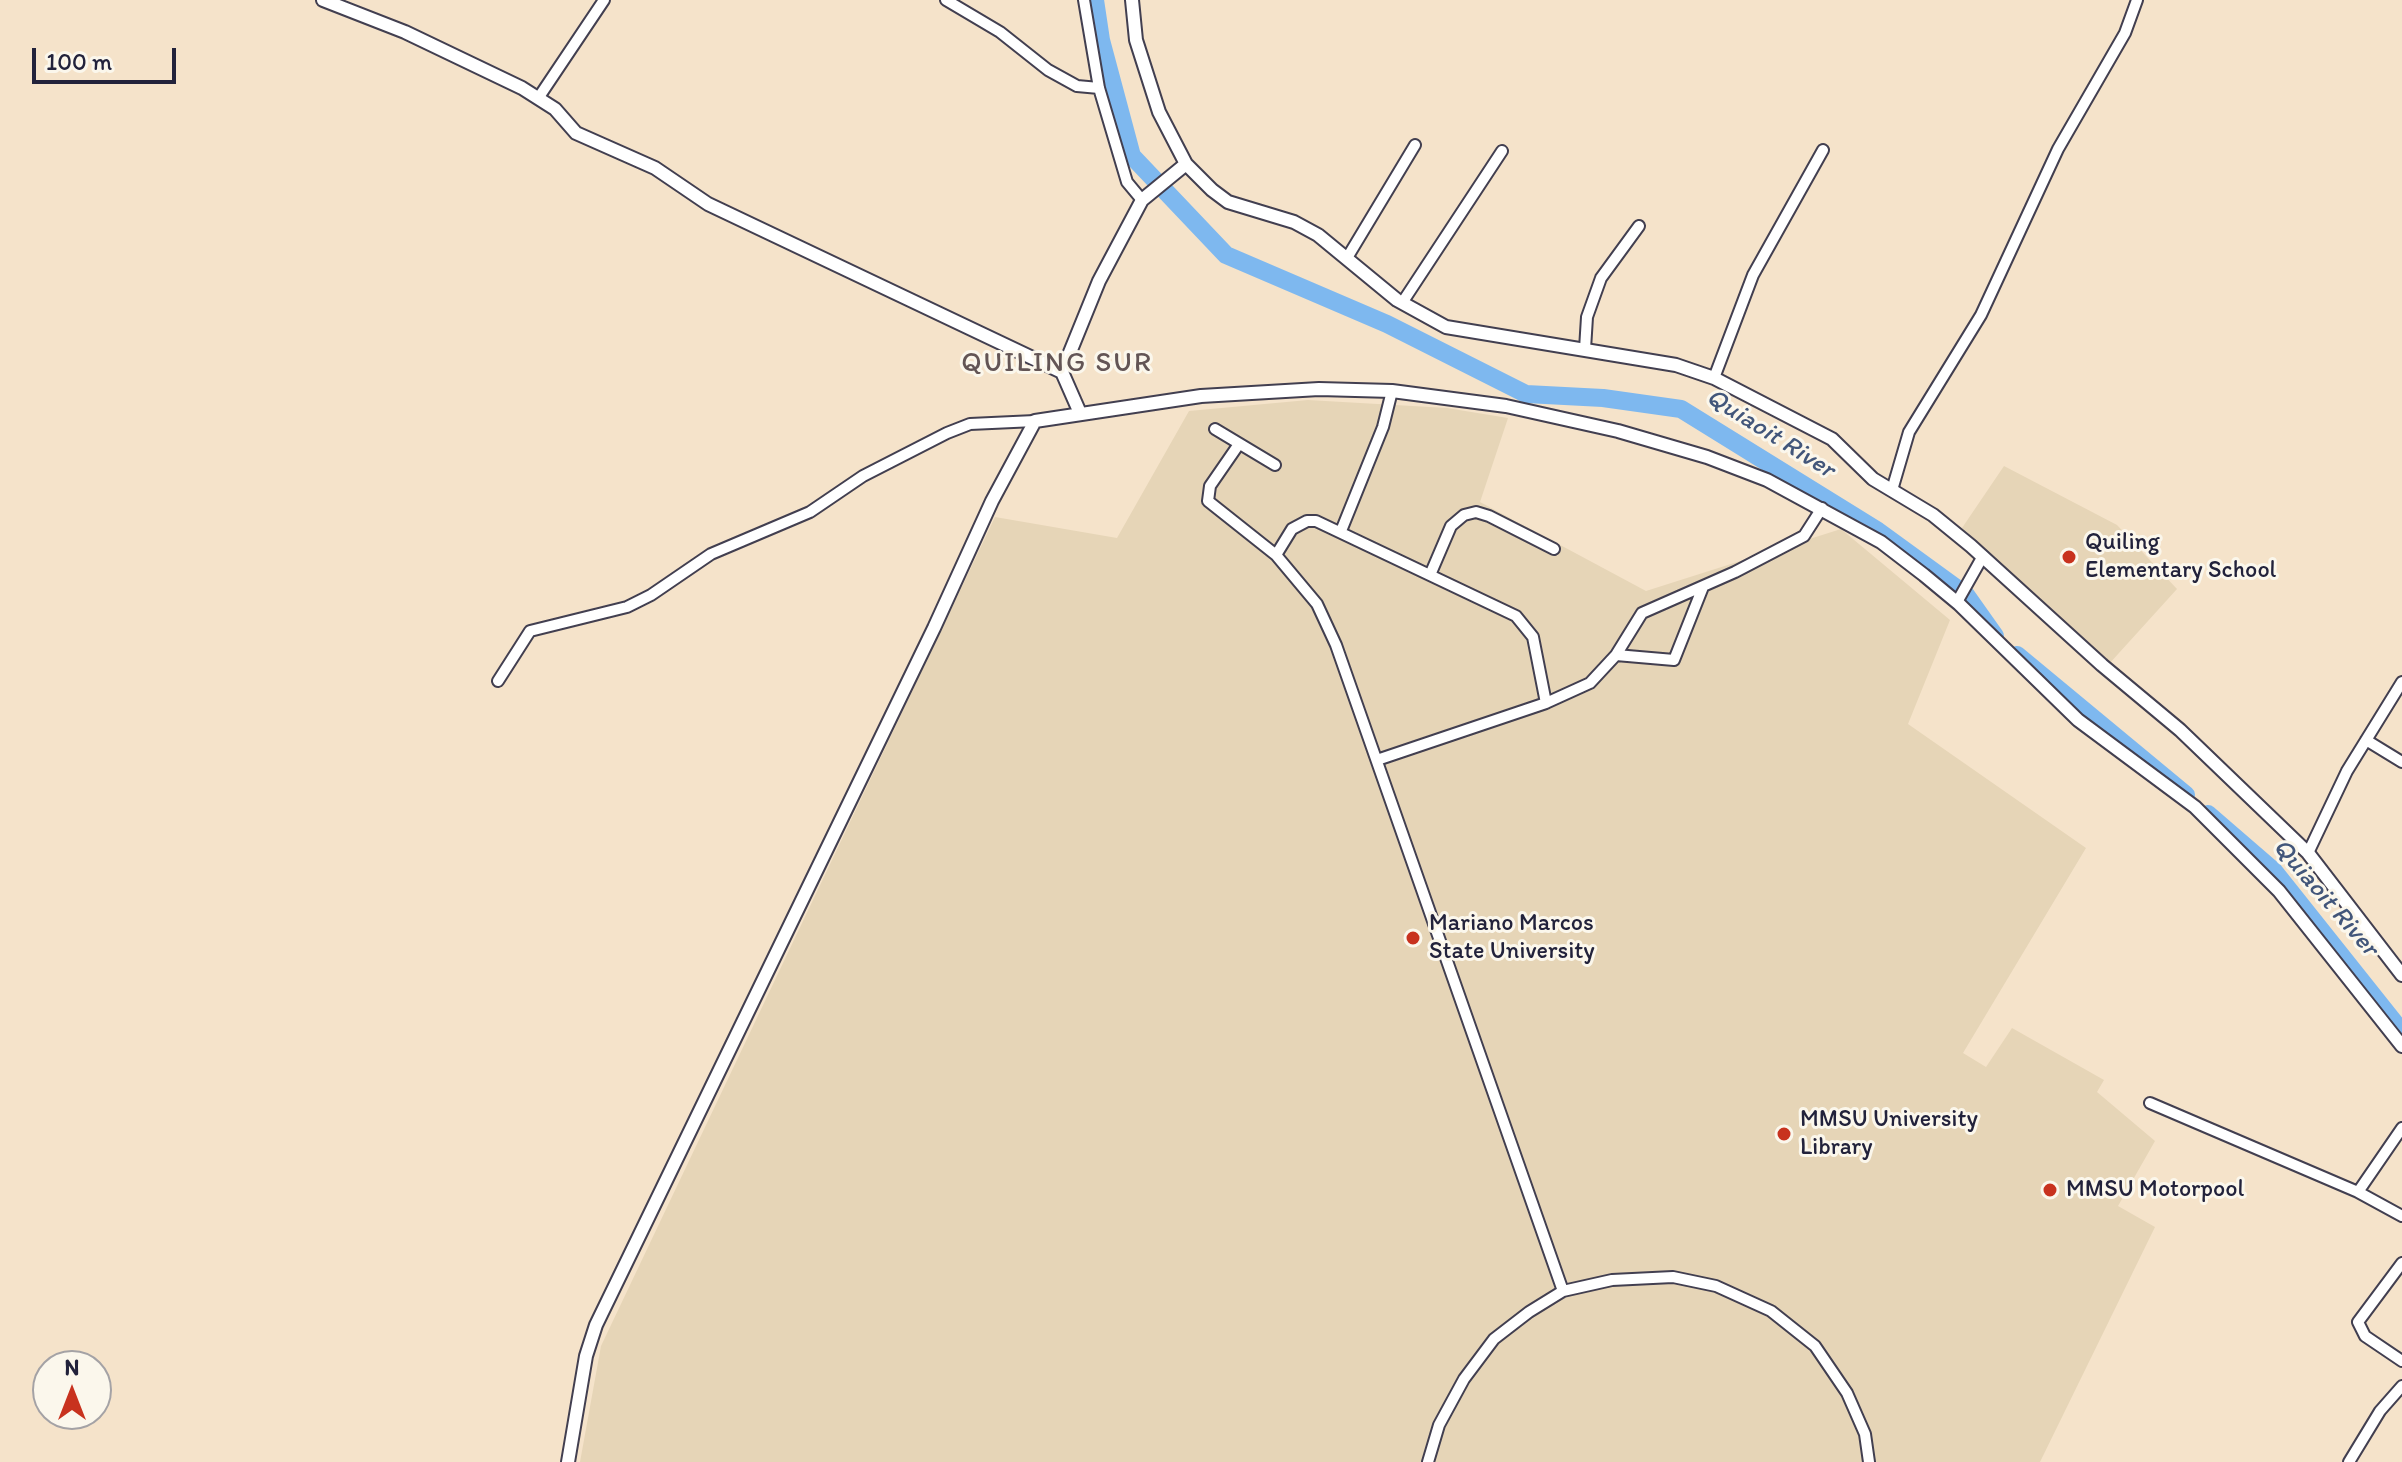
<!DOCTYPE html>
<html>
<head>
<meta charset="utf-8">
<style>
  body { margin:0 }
  #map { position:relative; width:2402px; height:1462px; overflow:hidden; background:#f5e3ca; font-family:Itim,sans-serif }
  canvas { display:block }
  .north { position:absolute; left:32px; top:1350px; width:80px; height:80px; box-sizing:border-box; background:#fbf7ec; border:2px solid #a4a2a5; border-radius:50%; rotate:0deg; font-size:22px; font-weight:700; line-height:32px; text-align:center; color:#22223b }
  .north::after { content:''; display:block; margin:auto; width:28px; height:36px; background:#c8321e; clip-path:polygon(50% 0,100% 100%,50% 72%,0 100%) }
  .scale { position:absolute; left:32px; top:48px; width:144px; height:36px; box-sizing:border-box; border:4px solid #22223b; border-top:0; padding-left:10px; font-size:24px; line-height:28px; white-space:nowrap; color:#22223b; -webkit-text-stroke:6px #fbf7ec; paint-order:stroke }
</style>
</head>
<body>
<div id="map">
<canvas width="2402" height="1462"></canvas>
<div class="north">N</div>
<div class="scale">100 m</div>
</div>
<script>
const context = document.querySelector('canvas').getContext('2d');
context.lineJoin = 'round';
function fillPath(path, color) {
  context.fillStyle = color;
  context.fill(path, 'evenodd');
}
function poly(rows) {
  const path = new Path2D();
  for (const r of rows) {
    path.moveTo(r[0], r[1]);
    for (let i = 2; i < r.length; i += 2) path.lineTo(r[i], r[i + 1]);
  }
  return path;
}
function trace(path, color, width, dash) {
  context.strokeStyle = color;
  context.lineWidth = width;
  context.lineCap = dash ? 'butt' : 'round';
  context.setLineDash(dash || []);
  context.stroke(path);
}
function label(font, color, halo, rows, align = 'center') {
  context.font = font + ' Itim,sans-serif';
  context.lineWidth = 6;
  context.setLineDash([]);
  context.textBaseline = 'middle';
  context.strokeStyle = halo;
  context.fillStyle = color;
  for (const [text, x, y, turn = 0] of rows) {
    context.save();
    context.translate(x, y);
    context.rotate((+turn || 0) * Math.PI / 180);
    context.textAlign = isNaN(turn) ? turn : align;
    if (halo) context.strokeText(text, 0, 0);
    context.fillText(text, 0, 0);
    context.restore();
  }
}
fillPath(poly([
  [1308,400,1447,408,1508,418,1480,502,1646,591,1841,529,1950,620,1908,724,2086,848,1963,1053,1986,1067,2012,1028,2104,1080,2097,1092,2155,1141,2118,1206,2155,1227,2040,1462,580,1462,601,1346,995,517,1117,538,1189,411],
  [2004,466,2117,525,2177,589,2109,664,1962,528]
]), '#e6d5b7');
trace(poly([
  [1095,0,1101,40,1132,156,1226,255,1387,324,1526,394,1603,398,1681,409,1878,531,1966,595,1995,636],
  [2017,655,2186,795],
  [2208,814,2274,871,2402,1032]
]), '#7eb8ef', 18);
const minor = poly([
  [946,0,1000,32,1048,70,1077,86,1099,88],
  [1084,0,1099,88,1127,182,1142,200],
  [539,97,604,0],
  [1347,258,1415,145],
  [1402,303,1502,151],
  [1585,349,1587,317,1601,278,1639,226],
  [1714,378,1753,275,1823,150],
  [1215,429,1275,465],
  [1239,444,1210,486,1208,501,1276,555,1317,604,1336,645,1563,1291],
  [1892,490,1909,432,1981,315,2058,149,2125,33,2137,0],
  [1341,531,1383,427,1392,391],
  [1276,555,1292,529,1307,521,1316,521,1516,616,1533,637,1546,703],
  [1430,575,1451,526,1464,515,1476,512,1489,516,1554,549],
  [1957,602,1983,556],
  [1616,655,1674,660,1703,587],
  [498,681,530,631,627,607,651,595,711,554,810,512,863,476,947,433,970,424,1035,421],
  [2366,740,2402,762],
  [1377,760,1546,703,1590,683,1616,655,1642,613,1735,572,1804,536,1822,508],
  [2308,853,2347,771,2402,682],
  [2150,1103,2358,1192,2402,1128],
  [2358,1192,2402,1216],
  [2402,1263,2358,1322,2365,1336,2402,1361],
  [1428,1462,1439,1425,1464,1379,1494,1339,1529,1312,1563,1291,1612,1280,1673,1277,1716,1286,1771,1311,1815,1346,1847,1393,1865,1434,1869,1462],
  [2349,1462,2380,1411,2402,1386]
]);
const tertiary = poly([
  [323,0,405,32,522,88,555,109,576,133,655,168,708,204,1062,372,1080,413],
  [1132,0,1136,40,1159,112,1186,164,1212,190,1228,202,1294,222,1318,235,1397,300,1446,327,1676,365,1714,378,1832,439,1873,479,1933,515,1971,546,2102,665,2180,730,2308,853,2402,975],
  [1062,372,1099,281,1142,200,1186,164],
  [568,1462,586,1356,596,1325,934,628,992,501,1035,421,1201,396,1319,389,1392,391,1506,406,1618,431,1707,457,1767,480,1881,542,1924,575,1959,604,2078,720,2195,807,2279,891,2402,1046]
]);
trace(minor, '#423f50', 14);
trace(tertiary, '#423f50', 16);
trace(minor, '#fff', 10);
trace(tertiary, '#fff', 12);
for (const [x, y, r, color] of [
  [2069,557,8,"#c8321e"],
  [1413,938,8,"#c8321e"],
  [1784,1134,8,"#c8321e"],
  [2050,1190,8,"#c8321e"]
]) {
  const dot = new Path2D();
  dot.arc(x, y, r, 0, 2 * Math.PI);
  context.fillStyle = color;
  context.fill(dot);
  trace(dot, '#fbf7ec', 3);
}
label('24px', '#22223b', '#fbf7ec', [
  ["Quiling",2085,543],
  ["Elementary School",2085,571],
  ["Mariano Marcos",1429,924],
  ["State University",1429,952],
  ["MMSU University",1800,1120],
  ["Library",1800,1148],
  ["MMSU Motorpool",2066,1190]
], 'left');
label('italic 26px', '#42567a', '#fbf7ec', [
  ["Quiaoit River",1770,434,32],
  ["Quiaoit River",2325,898,49]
]);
context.letterSpacing = '2px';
label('28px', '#635555', '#fbf7ec', [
  ["QUILING SUR",1057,364]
]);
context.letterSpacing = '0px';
</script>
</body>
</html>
